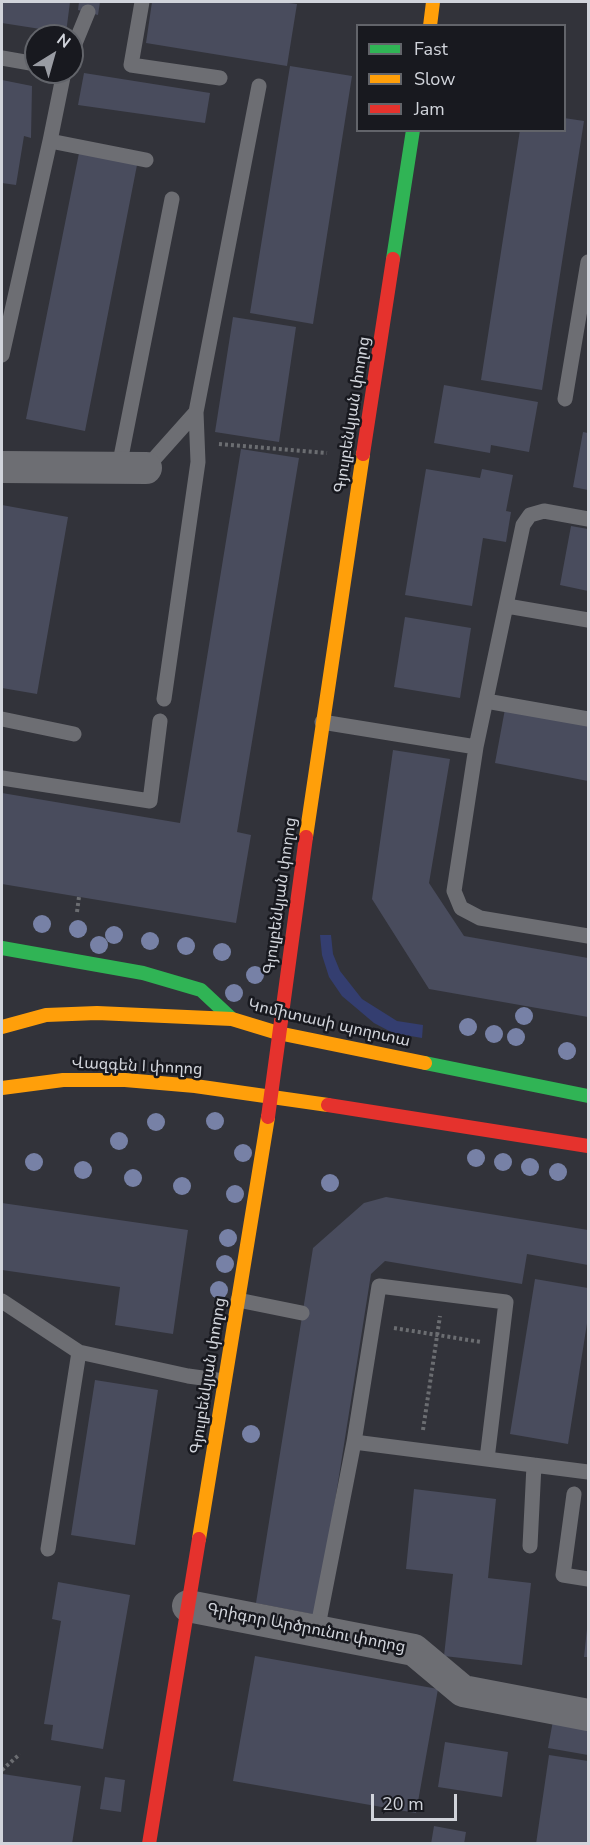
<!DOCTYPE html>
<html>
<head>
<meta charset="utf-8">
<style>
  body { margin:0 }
  #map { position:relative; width:590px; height:1845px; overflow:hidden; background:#32333a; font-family:"Nunito Sans",sans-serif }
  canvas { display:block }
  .frame { position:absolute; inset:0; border:3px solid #d1d4db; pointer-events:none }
  .legend { position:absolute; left:356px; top:24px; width:210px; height:108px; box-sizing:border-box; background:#18191f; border:2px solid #62646a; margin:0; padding:8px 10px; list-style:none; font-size:18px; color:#d1d4db }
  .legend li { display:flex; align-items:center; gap:12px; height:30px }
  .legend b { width:30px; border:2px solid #62646a }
  .north { position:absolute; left:24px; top:24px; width:60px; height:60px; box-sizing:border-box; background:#18191f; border:2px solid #62646a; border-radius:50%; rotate:37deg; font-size:16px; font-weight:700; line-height:24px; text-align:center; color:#d1d4db }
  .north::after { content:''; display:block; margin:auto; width:21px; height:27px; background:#999ca3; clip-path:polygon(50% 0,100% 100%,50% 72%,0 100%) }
  .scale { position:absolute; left:371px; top:1794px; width:86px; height:27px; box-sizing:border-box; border:3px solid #d1d4db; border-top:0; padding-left:8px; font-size:18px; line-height:21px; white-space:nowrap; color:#d1d4db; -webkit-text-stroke:4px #18191f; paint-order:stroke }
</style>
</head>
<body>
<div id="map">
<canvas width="590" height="1845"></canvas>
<div class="frame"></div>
<ul class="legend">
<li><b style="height:8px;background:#30b455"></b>Fast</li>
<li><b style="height:8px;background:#ff9f0a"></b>Slow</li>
<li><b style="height:8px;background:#e5322d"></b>Jam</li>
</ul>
<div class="north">N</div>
<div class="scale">20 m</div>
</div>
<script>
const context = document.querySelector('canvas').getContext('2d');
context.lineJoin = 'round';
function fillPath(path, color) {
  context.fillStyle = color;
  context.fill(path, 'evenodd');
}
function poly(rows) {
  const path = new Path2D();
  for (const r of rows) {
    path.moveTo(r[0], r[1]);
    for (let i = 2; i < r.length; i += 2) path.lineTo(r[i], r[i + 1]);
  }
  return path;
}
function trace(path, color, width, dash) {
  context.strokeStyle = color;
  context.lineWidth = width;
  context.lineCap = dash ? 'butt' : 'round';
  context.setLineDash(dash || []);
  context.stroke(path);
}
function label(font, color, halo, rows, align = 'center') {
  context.font = font + ' "Nunito Sans","Noto Sans Armenian",sans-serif';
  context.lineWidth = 5;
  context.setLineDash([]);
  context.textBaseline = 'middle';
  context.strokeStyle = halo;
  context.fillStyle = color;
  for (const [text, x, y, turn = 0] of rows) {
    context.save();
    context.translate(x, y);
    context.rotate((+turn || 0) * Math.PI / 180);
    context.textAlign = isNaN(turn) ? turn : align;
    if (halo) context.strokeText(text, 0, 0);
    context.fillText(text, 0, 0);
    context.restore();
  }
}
fillPath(poly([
  [320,935,331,935,333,954,340,971,362,999,397,1021,423,1025,422,1038,393,1033,374,1023,342,996,329,977,322,955]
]), '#343e70');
fillPath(poly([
  [2,2,70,2,66,33,2,23],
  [79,2,100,2,98,15,78,10],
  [152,2,281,2,297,4,287,66,146,43],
  [290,66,352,76,313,324,250,313],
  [84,73,210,93,205,123,78,105],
  [2,80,32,86,31,138,24,136,16,185,2,183],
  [564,118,584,121,542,390,481,380,520,130,564,130],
  [79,153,137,165,85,431,26,419],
  [233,317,296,327,279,442,215,432],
  [444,385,538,402,529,452,491,445,490,453,434,443],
  [583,432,588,433,588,490,573,487],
  [241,449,299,458,237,832,251,835,236,923,2,884,2,793,180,823],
  [426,469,480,478,482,469,513,475,506,511,511,512,506,542,483,538,472,606,405,595],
  [2,505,68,517,37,694,2,688],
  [571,526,588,529,588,591,560,585],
  [405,617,471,628,460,698,394,687],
  [505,709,588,724,588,781,495,763],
  [393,750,450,759,429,883,464,936,588,958,588,1017,429,989,372,899],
  [386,1197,588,1230,588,1265,527,1254,522,1284,385,1261,371,1274,317,1615,256,1603,313,1248,364,1203],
  [2,1203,188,1230,173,1334,115,1325,120,1287,2,1270],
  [535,1279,588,1288,588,1317,568,1444,510,1434],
  [95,1380,158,1390,135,1545,71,1535],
  [414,1489,496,1499,488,1578,531,1583,522,1665,444,1656,453,1574,406,1569],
  [58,1582,130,1595,103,1749,51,1740,53,1725,44,1724,61,1621,52,1619],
  [587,1629,588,1629,588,1657,584,1657],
  [255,1656,438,1689,416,1813,233,1781],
  [554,1715,588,1720,588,1755,548,1748],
  [445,1742,508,1752,502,1797,438,1787],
  [549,1755,588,1761,588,1844,536,1844],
  [3,1774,81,1786,72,1844,2,1844],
  [105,1777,125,1780,121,1812,100,1809],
  [434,1826,466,1832,464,1844,431,1844]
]), '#494c5d');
trace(poly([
  [219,444,327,453],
  [77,912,79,897],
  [394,1328,481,1342],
  [423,1430,440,1316],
  [2,1770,20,1754]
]), '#6b6d71', 4, [3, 3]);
trace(poly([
  [142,2,131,65,220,78],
  [72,51,88,12],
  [2,58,36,64],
  [50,141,64,72],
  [2,355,50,141,146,160],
  [565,399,588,262],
  [119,467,172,199],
  [146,468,196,412,259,86],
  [507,606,588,620],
  [164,699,198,462,196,412],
  [486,701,588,719],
  [2,719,74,734],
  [322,722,476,747,454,891,461,908,480,918,588,936],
  [476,747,523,525,530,515,544,511,588,519],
  [2,778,150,801,160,721],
  [238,1300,302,1313],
  [2,1301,79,1352,188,1376,224,1381],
  [354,1442,588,1472],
  [574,1494,563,1575,588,1579],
  [530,1546,534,1465],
  [48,1549,79,1352],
  [317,1631,354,1442,379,1286,506,1302,487,1459]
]), '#6d6e73', 15);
trace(poly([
  [2,467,146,468],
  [188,1606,414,1650,463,1691,588,1715]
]), '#6d6e73', 32);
trace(poly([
  [393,259,413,130],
  [2,948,143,973,201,990,232,1019],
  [425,1063,588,1096]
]), '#30b455', 14);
trace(poly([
  [430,26,433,2],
  [306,837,363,454],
  [2,1027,46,1015,97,1013,232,1019,278,1033,425,1063],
  [2,1088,63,1080,125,1080,195,1086,328,1105],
  [199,1539,268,1117]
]), '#ff9f0a', 14);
trace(poly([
  [363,454,393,259],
  [328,1105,588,1146],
  [268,1117,306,837],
  [149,1844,199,1539]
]), '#e5322d', 14);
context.fillStyle = '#7781a6';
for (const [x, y] of [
  [42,924],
  [78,929],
  [114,935],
  [150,941],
  [99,945],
  [186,946],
  [222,952],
  [255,975],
  [234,993],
  [524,1016],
  [468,1027],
  [494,1034],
  [516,1037],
  [567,1051],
  [215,1121],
  [156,1122],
  [119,1141],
  [243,1153],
  [476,1158],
  [34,1162],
  [503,1162],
  [530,1167],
  [83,1170],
  [558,1172],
  [133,1178],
  [330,1183],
  [182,1186],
  [235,1194],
  [228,1238],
  [225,1264],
  [219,1290],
  [251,1434]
]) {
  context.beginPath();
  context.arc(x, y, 9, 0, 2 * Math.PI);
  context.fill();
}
label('16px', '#d1d4db', '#18191f', [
  ["Գյուլբենկյան փողոց",353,415,-81],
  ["Գյուլբենկյան փողոց",281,896,-82],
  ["Կոմիտասի պողոտա",329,1024,13],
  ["Վազգեն I փողոց",137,1067,3],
  ["Գյուլբենկյան փողոց",209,1376,-81],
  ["Գրիգոր Արծրունու փողոց",306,1629,11]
]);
</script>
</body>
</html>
